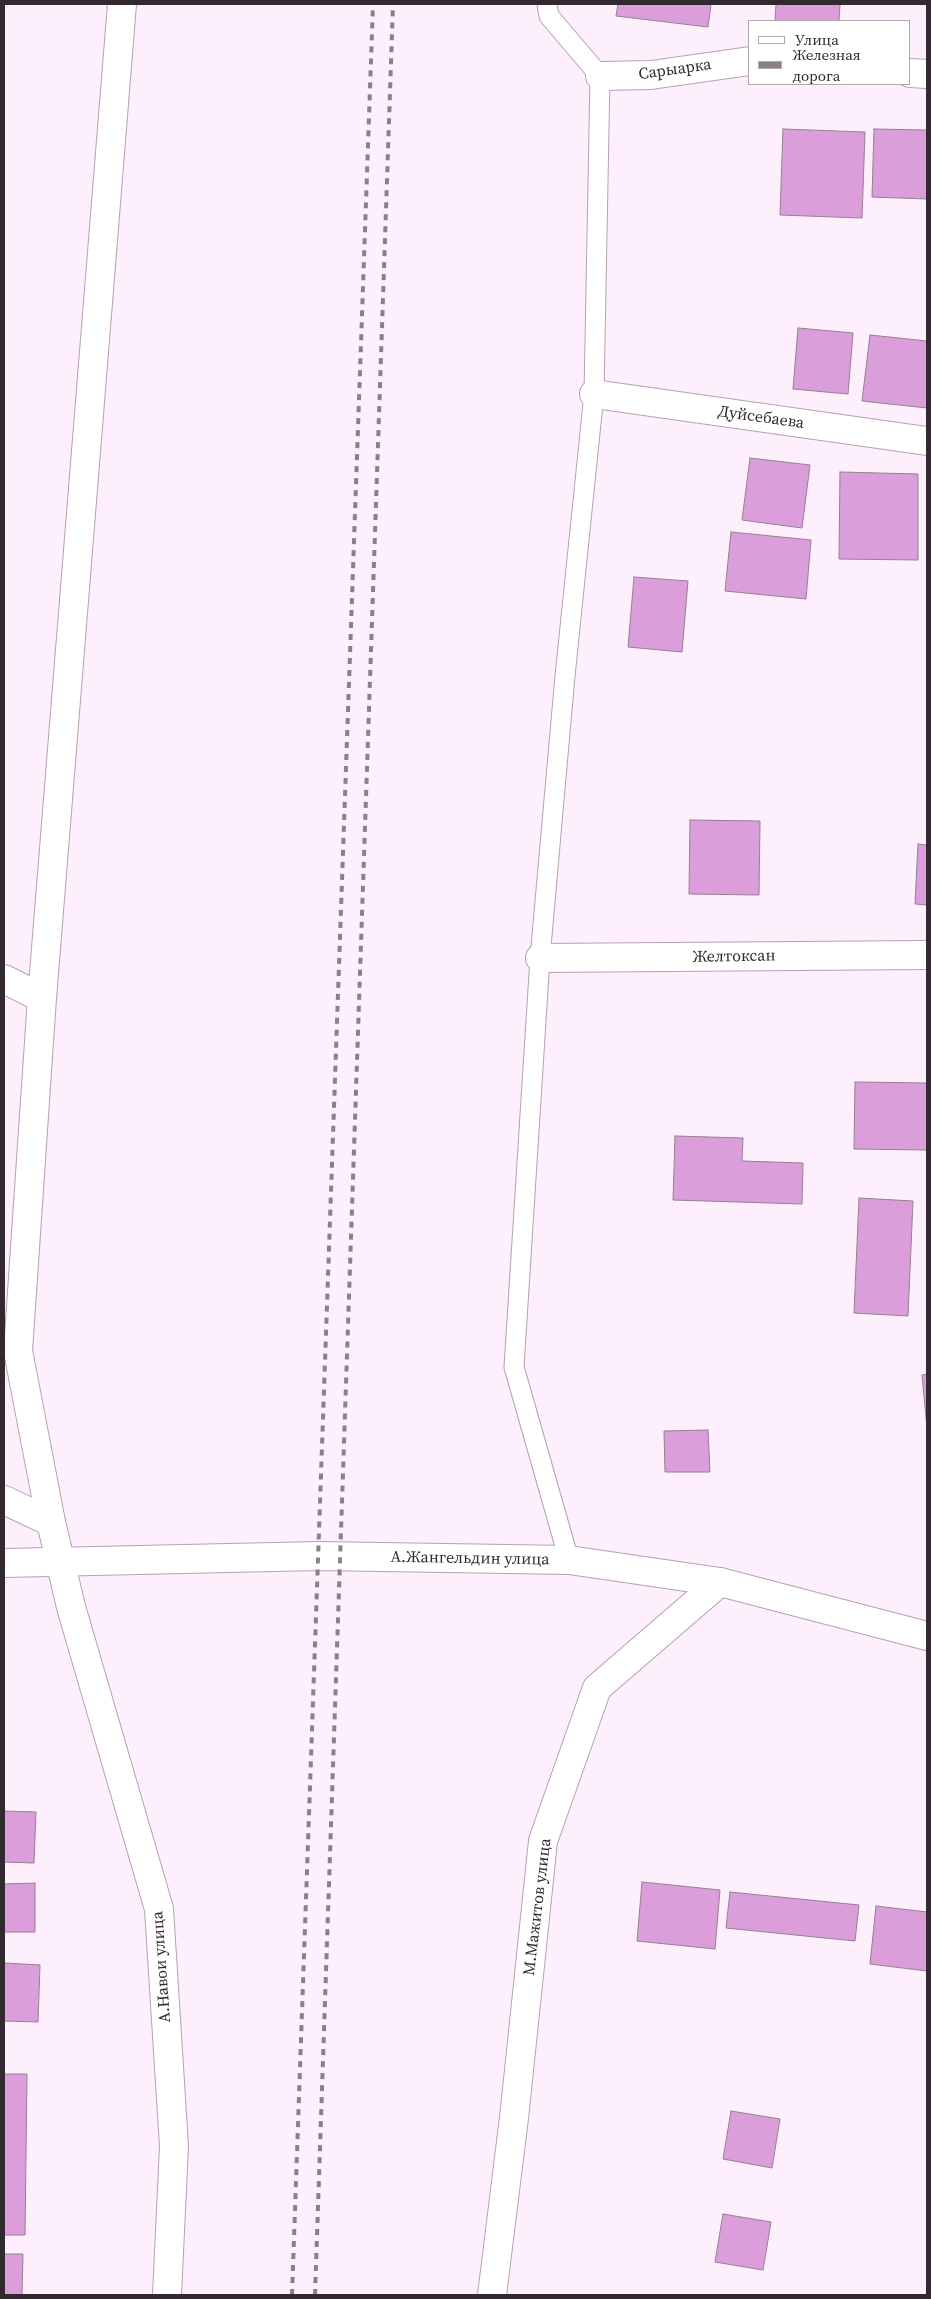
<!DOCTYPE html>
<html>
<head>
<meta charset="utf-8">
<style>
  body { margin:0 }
  #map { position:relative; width:931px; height:2299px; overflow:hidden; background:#fdeffc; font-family:"Source Serif 4",serif }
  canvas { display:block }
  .frame { position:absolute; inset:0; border:5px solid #322931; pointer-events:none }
  .legend { position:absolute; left:748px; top:20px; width:162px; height:65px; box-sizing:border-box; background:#fff; border:1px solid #ada9ad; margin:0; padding:6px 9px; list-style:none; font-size:15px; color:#322931 }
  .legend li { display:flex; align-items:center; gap:10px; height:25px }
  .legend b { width:25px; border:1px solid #ada9ad }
</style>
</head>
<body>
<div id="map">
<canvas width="931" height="2299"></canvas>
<div class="frame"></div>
<ul class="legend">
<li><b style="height:6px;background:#fff"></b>Улица</li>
<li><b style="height:6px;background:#8b7f8a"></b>Железная дорога</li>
</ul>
</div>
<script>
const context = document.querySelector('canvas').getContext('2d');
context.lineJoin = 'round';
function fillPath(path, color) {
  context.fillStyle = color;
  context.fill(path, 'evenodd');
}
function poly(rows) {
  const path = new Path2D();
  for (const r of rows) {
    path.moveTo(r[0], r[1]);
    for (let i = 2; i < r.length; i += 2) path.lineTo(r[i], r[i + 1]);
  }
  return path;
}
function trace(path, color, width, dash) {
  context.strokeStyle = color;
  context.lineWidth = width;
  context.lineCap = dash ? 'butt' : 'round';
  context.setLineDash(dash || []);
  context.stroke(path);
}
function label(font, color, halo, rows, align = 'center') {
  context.font = font + ' "Source Serif 4",serif';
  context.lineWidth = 5;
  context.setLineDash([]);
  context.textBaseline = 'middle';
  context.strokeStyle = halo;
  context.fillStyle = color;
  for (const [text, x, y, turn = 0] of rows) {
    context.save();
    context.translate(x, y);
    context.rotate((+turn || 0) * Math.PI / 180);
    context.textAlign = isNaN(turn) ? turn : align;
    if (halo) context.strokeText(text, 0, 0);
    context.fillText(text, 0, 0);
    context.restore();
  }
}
const building = poly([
  [618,4,711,4,708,27,616,16,618,4],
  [776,4,840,4,839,21,775,21,776,4],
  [783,129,865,132,862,218,780,215,783,129],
  [874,129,927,130,927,199,872,197,874,129],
  [798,328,853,333,848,394,793,389,798,328],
  [870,335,927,341,927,408,862,401,870,335],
  [750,458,810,465,802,528,742,520,750,458],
  [840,472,918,474,918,560,839,559,840,472],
  [731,532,811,540,806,599,725,591,731,532],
  [634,577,688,581,682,652,628,647,634,577],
  [690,820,760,821,759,895,689,894,690,820],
  [918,844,927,845,927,905,915,904,918,844],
  [855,1082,927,1083,927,1150,854,1149,855,1082],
  [675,1136,743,1138,742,1161,803,1163,802,1204,673,1200,675,1136],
  [859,1198,913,1201,908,1316,854,1313,859,1198],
  [927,1374,927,1428,922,1375,927,1374],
  [708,1430,710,1472,665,1472,664,1431,708,1430],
  [4,1811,36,1812,34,1863,4,1862,4,1811],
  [642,1882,720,1890,715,1949,637,1941,642,1882],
  [35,1883,35,1932,4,1932,4,1884,35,1883],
  [730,1892,859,1905,855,1941,726,1928,730,1892],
  [876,1906,927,1912,927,1971,870,1964,876,1906],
  [4,1963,40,1965,38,2022,4,2021,4,1963],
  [4,2074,27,2074,25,2235,4,2235,4,2074],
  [731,2111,780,2119,772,2168,723,2159,731,2111],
  [723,2214,771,2222,763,2270,715,2262,723,2214],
  [4,2254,23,2254,22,2295,4,2295,4,2254]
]);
fillPath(building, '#dc9eda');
trace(building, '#947f93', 1);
const lane = poly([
  [547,4,549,16,600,76,594,394,565,676,540,958,514,1367,569,1560]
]);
const street = poly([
  [122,4,42,998,18,1351,51,1522,71,1607,159,1909,174,2146,167,2295],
  [910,73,927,74],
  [600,76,651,75,750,61],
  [594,394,927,441],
  [540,958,927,955],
  [4,979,42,998],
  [4,1500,51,1522],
  [492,2295,514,2118,543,1841,597,1688,720,1582]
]);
const secondary = poly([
  [4,1563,319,1556,569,1560,720,1582,927,1636]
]);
trace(lane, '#b7a0b5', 21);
trace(street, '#b7a0b5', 30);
trace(secondary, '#b7a0b5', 30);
trace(lane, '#fff', 19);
trace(street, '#fff', 28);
trace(secondary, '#fff', 28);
trace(poly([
  [292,2295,373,4],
  [315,2295,393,4]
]), '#8b7f8a', 4, [6, 6]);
label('16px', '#322931', '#fff', [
  ["Сарыарка",675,70,-8],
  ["Дуйсебаева",761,418,8],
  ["Желтоксан",734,957,-1],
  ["А.Жангельдин улица",470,1559,1],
  ["М.Мажитов улица",538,1907,-83],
  ["А.Навои улица",162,1967,-94]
]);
</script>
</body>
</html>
